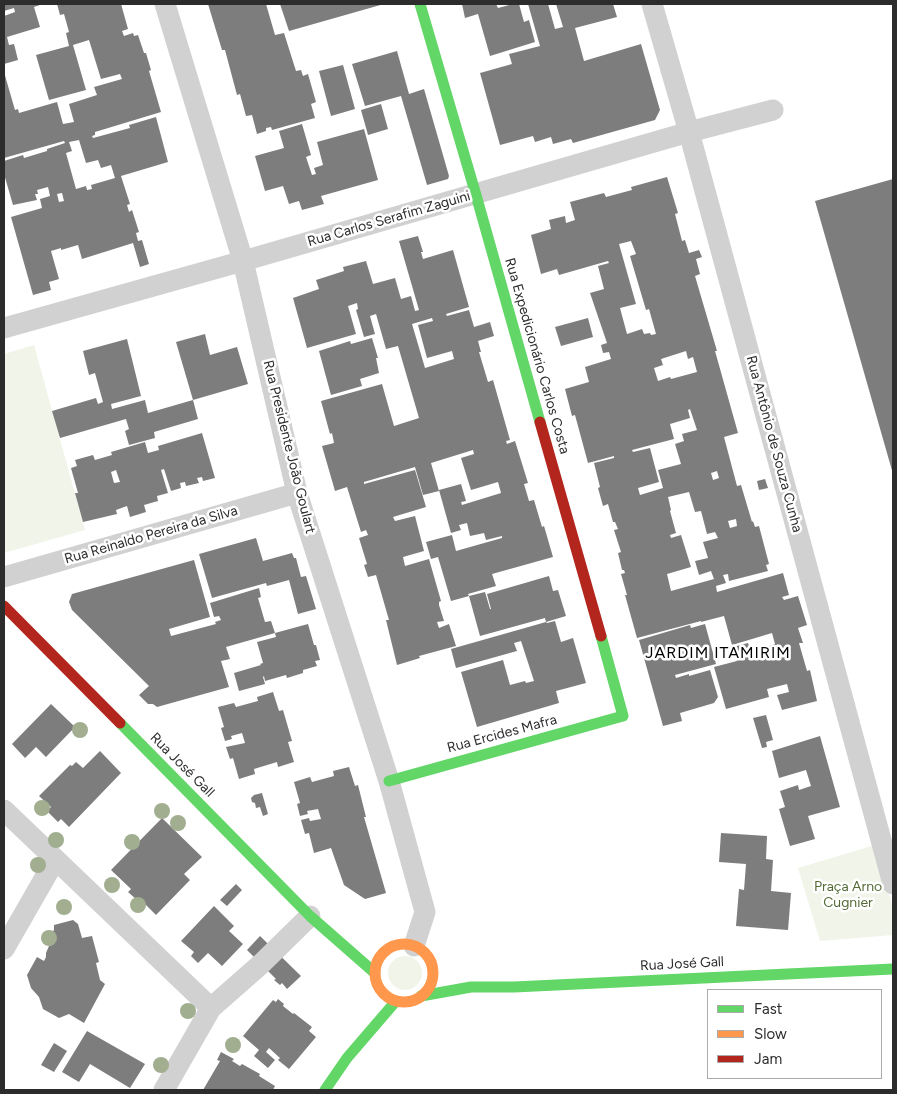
<!DOCTYPE html>
<html>
<head>
<meta charset="utf-8">
<style>
  body { margin:0 }
  #map { position:relative; width:897px; height:1094px; overflow:hidden; background:#fff; font-family:Figtree,sans-serif }
  canvas { display:block }
  .frame { position:absolute; inset:0; border:5px solid #2c2c2c; pointer-events:none }
  .legend { position:absolute; left:707px; top:989px; width:175px; height:90px; box-sizing:border-box; background:#fff; border:1px solid #ababab; margin:0; padding:6px 9px; list-style:none; font-size:15px; color:#2c2c2c }
  .legend li { display:flex; align-items:center; gap:10px; height:25px }
  .legend b { width:25px; border:1px solid #ababab }
</style>
</head>
<body>
<div id="map">
<canvas width="897" height="1094"></canvas>
<div class="frame"></div>
<ul class="legend">
<li><b style="height:6px;background:#63d668"></b>Fast</li>
<li><b style="height:6px;background:#ff974d"></b>Slow</li>
<li><b style="height:6px;background:#b3261e"></b>Jam</li>
</ul>
</div>
<script>
const context = document.querySelector('canvas').getContext('2d');
context.lineJoin = 'round';
function fillPath(path, color) {
  context.fillStyle = color;
  context.fill(path, 'evenodd');
}
function poly(rows) {
  const path = new Path2D();
  for (const r of rows) {
    if (r.length === 3) {
      path.moveTo(r[0] + r[2], r[1]);
      path.arc(r[0], r[1], r[2], 0, 2 * Math.PI);
      continue;
    }
    path.moveTo(r[0], r[1]);
    for (let i = 2; i < r.length; i += 2) path.lineTo(r[i], r[i + 1]);
  }
  return path;
}
function trace(path, color, width, dash) {
  context.strokeStyle = color;
  context.lineWidth = width;
  context.lineCap = dash ? 'butt' : 'round';
  context.setLineDash(dash || []);
  context.stroke(path);
}
function label(font, color, halo, rows, align = 'center') {
  context.font = font + ' Figtree,sans-serif';
  context.lineWidth = 5;
  context.setLineDash([]);
  context.textBaseline = 'middle';
  context.strokeStyle = halo;
  context.fillStyle = color;
  for (const [text, x, y, turn = 0] of rows) {
    context.save();
    context.translate(x, y);
    context.rotate((+turn || 0) * Math.PI / 180);
    context.textAlign = isNaN(turn) ? turn : align;
    if (halo) context.strokeText(text, 0, 0);
    context.fillText(text, 0, 0);
    context.restore();
  }
}
fillPath(poly([
  [34,345,85,530,4,553,4,354],
  [875,845,893,908,893,935,820,941,798,868],
  [405,973,17]
]), '#f0f4e9');
fillPath(poly([
  [4,4,43,4,34,7,40,27,7,37,9,45,14,44,18,60,4,64,4,16,15,12,14,8,4,11],
  [57,4,121,4,128,29,122,31,124,36,133,33,134,36,138,35,144,53,146,53,151,70,149,71,161,112,95,132,95,135,92,136,93,138,130,128,129,125,156,117,168,162,121,176,130,204,127,205,129,212,132,210,139,232,136,233,138,241,142,240,149,264,140,267,133,243,82,259,78,245,61,250,61,248,51,251,59,279,49,282,51,290,33,295,11,217,42,208,40,199,50,196,48,187,37,190,38,194,35,194,37,200,13,205,4,174,4,161,23,155,24,158,47,151,47,149,65,143,64,141,4,158,4,72,15,110,18,109,19,113,57,102,63,124,74,122,69,104,97,95,94,87,122,79,120,74,101,79,89,40,73,45,86,90,49,100,36,55,69,46,66,33,69,32,64,14,60,15],
  [79,140,86,163,98,160,101,168,111,165,115,178,91,185,92,189,87,190,86,186,76,189,66,153,72,151,69,142],
  [62,193,64,201,59,202,57,194],
  [208,4,266,4,275,35,284,33,296,71,301,70,303,76,308,74,316,102,311,104,315,118,272,130,271,127,266,128,266,131,257,134,252,115,246,116,240,94,237,95,225,50,222,50],
  [280,4,384,4,289,31],
  [462,4,496,4,498,8,513,4,519,4,524,22,529,20,535,42,490,56,478,14,465,18],
  [528,4,548,4,555,29,563,27,556,4,613,4,617,17,575,28,584,61,641,44,660,110,655,120,573,143,571,139,553,144,551,137,535,142,533,136,500,145,480,73,512,64,509,54,540,46],
  [397,51,409,94,424,89,449,176,448,179,427,185,401,96,365,106,352,64],
  [343,65,355,109,331,116,319,71],
  [381,104,388,129,368,135,361,110],
  [302,124,311,155,306,157,312,175,316,174,314,168,323,165,317,142,364,129,378,180,321,196,324,204,302,210,299,201,289,204,283,186,265,191,255,156,284,148,279,131],
  [667,177,678,213,675,214,682,241,685,240,689,253,699,250,702,257,696,259,700,274,695,276,717,351,715,351,738,433,724,437,737,486,741,485,752,522,753,521,755,527,759,526,769,564,766,565,768,571,729,581,728,574,723,575,726,583,716,586,717,592,783,573,789,595,782,597,784,600,798,596,807,625,798,628,803,643,799,643,807,671,810,670,817,701,782,710,777,695,789,692,787,684,767,689,769,697,726,709,714,667,737,661,733,647,748,643,751,652,775,644,772,633,732,645,724,616,701,622,701,621,637,638,625,595,627,595,621,574,625,573,624,570,622,570,618,553,621,552,614,530,618,529,615,522,613,522,608,504,603,506,598,488,600,487,594,463,614,458,614,456,588,463,575,415,572,416,565,389,589,382,585,367,611,359,609,352,603,353,601,345,607,343,590,293,604,289,598,266,609,263,608,261,559,275,557,269,541,274,531,235,551,229,549,220,565,216,566,223,575,220,570,202,604,193,606,197,632,190,631,187],
  [631,241,636,254,630,256,646,310,649,309,656,334,651,335,650,333,644,334,642,329,627,334,620,308,636,304,619,244],
  [686,351,688,359,693,357,697,372,671,379,670,377,658,381,654,368,663,365,661,359],
  [690,409,697,430,682,434,684,441,675,444,681,464,658,470,663,488,640,495,638,488,659,482,650,448,633,452,632,450,674,439,670,424,690,418,688,410],
  [717,471,719,478,713,480,711,473],
  [689,492,695,512,701,511,707,534,715,532,718,538,703,542,708,558,695,561,699,575,711,571,714,579,671,591,667,574,691,567,681,535,671,538,670,535,676,533,670,511,671,510,668,497],
  [736,519,737,526,730,528,728,521],
  [893,179,893,474,815,201],
  [418,236,423,252,421,252,423,259,453,250,469,307,446,314,447,316,469,310,474,327,490,322,494,336,478,341,481,352,479,352,488,382,493,380,510,440,506,441,507,444,515,441,528,483,524,484,529,501,534,500,542,527,544,526,553,557,492,574,496,586,468,594,469,596,451,601,438,557,431,559,426,542,452,535,456,551,502,538,502,536,486,540,484,533,470,536,467,523,459,525,461,530,451,533,439,490,461,484,466,501,461,502,462,505,501,493,498,482,471,490,461,458,474,454,473,450,431,463,439,491,423,495,415,467,364,482,364,484,415,470,426,507,393,517,395,521,415,516,424,551,403,557,405,566,429,559,441,601,439,602,439,605,444,621,437,622,439,628,449,624,456,646,419,656,420,658,397,665,386,620,389,620,376,575,368,577,364,565,367,564,359,538,368,535,366,530,361,532,347,487,335,491,322,446,334,443,332,433,330,434,321,401,382,384,394,426,419,418,398,346,386,349,376,314,370,316,375,334,364,337,356,310,358,309,357,303,348,306,356,334,307,348,293,298,319,289,316,280,344,271,343,267,366,261,373,284,395,278,401,299,411,296,415,311,419,310,399,241],
  [432,318,433,321,418,325,427,358,452,351,454,359,425,368,412,324],
  [588,318,593,337,561,346,555,327],
  [205,334,210,355,237,347,248,384,193,400,176,342],
  [372,338,378,358,376,358,379,373,360,379,362,386,331,395,319,351,350,341,351,344],
  [127,339,141,396,111,404,112,409,145,400,148,413,193,400,198,419,154,432,155,438,129,445,125,431,129,429,126,419,60,438,52,411,96,398,98,404,103,402,95,373,89,375,83,351],
  [202,433,215,478,203,481,202,477,197,478,199,483,186,486,185,482,180,483,181,488,171,491,164,469,161,470,168,493,157,496,158,501,144,505,146,512,130,517,127,506,116,510,117,514,83,522,75,493,78,493,71,468,77,466,75,460,93,455,95,460,112,455,111,452,145,442,148,453,159,450,158,446],
  [116,470,120,482,114,483,111,472],
  [765,479,768,488,759,490,757,481],
  [256,538,263,561,292,553,294,558,296,558,301,577,306,576,316,609,298,614,289,580,267,586,266,583,212,598,199,554],
  [194,560,210,617,169,629,171,636,216,624,215,622,221,620,219,616,214,617,210,603,259,588,261,597,258,598,265,622,271,621,275,633,226,647,230,659,221,661,229,687,157,707,153,704,148,704,139,695,149,686,72,610,69,602,72,594],
  [549,576,553,591,558,590,566,616,546,622,545,618,480,636,469,596,485,592,490,609,491,609,487,594],
  [555,621,561,642,573,638,586,683,556,691,559,703,477,727,461,672,503,660,510,685,525,681,526,683,534,681,521,641,514,643,517,651,456,668,451,649,546,622,547,623],
  [308,624,314,645,316,645,320,660,315,661,317,666,303,670,303,673,287,678,286,675,265,681,264,676,263,677,265,684,239,691,234,673,261,665,260,664,263,663,257,642,276,637,275,633],
  [705,624,716,664,675,675,676,678,689,674,689,676,710,670,718,697,714,703,680,713,682,721,663,726,639,640,690,625,691,628],
  [273,692,279,711,283,710,292,741,288,742,294,762,278,767,277,762,254,769,255,774,239,779,233,758,230,759,226,747,245,743,242,733,231,736,232,739,225,741,221,728,224,727,218,707,234,703,236,707,258,701,257,697],
  [51,704,75,727,46,757,36,747,25,758,12,744],
  [766,715,773,740,766,742,767,747,762,748,753,718],
  [820,736,840,807,808,816,815,839,790,846,779,809,785,807,780,791,798,785,799,790,811,786,806,770,779,778,772,751],
  [100,751,121,773,69,827,61,819,58,822,47,811,51,807,39,796,70,765,72,766,76,762,83,768],
  [349,767,355,786,358,785,366,817,364,817,386,893,365,899,344,885,331,848,314,853,309,833,305,834,301,820,309,818,310,821,321,819,318,809,307,811,308,814,300,816,297,804,300,803,294,782,310,777,312,782,334,776,333,771],
  [262,793,268,814,263,816,260,807,256,808,255,803,252,802,251,798,254,795],
  [162,818,202,857,184,874,190,880,156,915,139,898,137,900,128,892,131,889,111,870],
  [721,833,767,836,766,859,773,860,771,891,791,893,788,930,736,926,739,889,744,890,746,864,719,862],
  [236,884,242,890,227,906,220,900],
  [214,906,234,926,229,931,243,944,222,966,208,953,198,963,191,956,194,952,181,941],
  [73,920,78,924,82,938,92,936,99,962,96,963,100,980,105,984,84,1023,69,1014,59,1018,43,1009,39,997,31,988,27,975,37,957,44,961,46,957,46,953,49,946,52,945,49,937,54,930,54,925],
  [260,936,301,976,287,989,282,983,280,985,274,980,276,979,247,950],
  [278,999,284,1004,283,1006,293,1014,294,1013,312,1027,309,1031,316,1037,289,1069,278,1060,280,1058,269,1048,266,1052,275,1060,268,1068,254,1056,259,1050,243,1036,273,1000,276,1002],
  [87,1031,145,1064,130,1088,90,1064,79,1082,62,1072],
  [54,1043,67,1051,54,1072,41,1065],
  [221,1052,234,1059,232,1061,240,1066,242,1064,260,1074,259,1076,275,1086,273,1090,203,1090,220,1061,217,1060]
]), '#7d7d7d');
trace(poly([
  [165,4,243,261,297,493,389,781,425,912,414,946],
  [652,4,689,132,893,884],
  [4,328,243,261,689,132,773,110],
  [4,577,297,493],
  [4,810,211,1008],
  [4,949,55,860],
  [164,1090,211,1008,261,964,310,916]
]), '#d1d1d1', 21);
trace(poly([
  [420,4,476,195,540,422],
  [120,723,310,916,375,973],
  [389,781,623,716,601,636],
  [421,996,471,987,514,987,893,969],
  [325,1090,347,1058,396,1001]
]), '#63d668', 11);
trace(poly([
  [404,973,29]
]), '#ff974d', 11);
trace(poly([
  [540,422,601,636],
  [4,606,120,723]
]), '#b3261e', 11);
context.fillStyle = '#a1ae90';
for (const [x, y] of [
  [80,730],
  [42,808],
  [162,811],
  [178,823],
  [56,840],
  [132,842],
  [38,865],
  [112,885],
  [138,905],
  [64,907],
  [49,938],
  [188,1011],
  [233,1045],
  [161,1065]
]) {
  context.beginPath();
  context.arc(x, y, 8, 0, 2 * Math.PI);
  context.fill();
}
label('14px', '#2c2c2c', '#fff', [
  ["Rua Carlos Serafim Zaguini",389,219,-16],
  ["Rua Expedicionário Carlos Costa",537,356,74],
  ["Rua Antônio de Souza Cunha",774,444,75],
  ["Rua Presidente João Goulart",289,447,76],
  ["Rua Reinaldo Pereira da Silva",151,535,-16],
  ["Rua Ercides Mafra",502,734,-15],
  ["Rua José Gall",182,765,45],
  ["Rua José Gall",682,964,-3]
]);
label('14px', '#546b36', '#fff', [
  ["Praça Arno",848,887],
  ["Cugnier",848,903]
]);
context.letterSpacing = '1px';
label('16px', '#000', '#fff', [
  ["JARDIM ITAMIRIM",718,653]
]);
context.letterSpacing = '0px';
</script>
</body>
</html>
